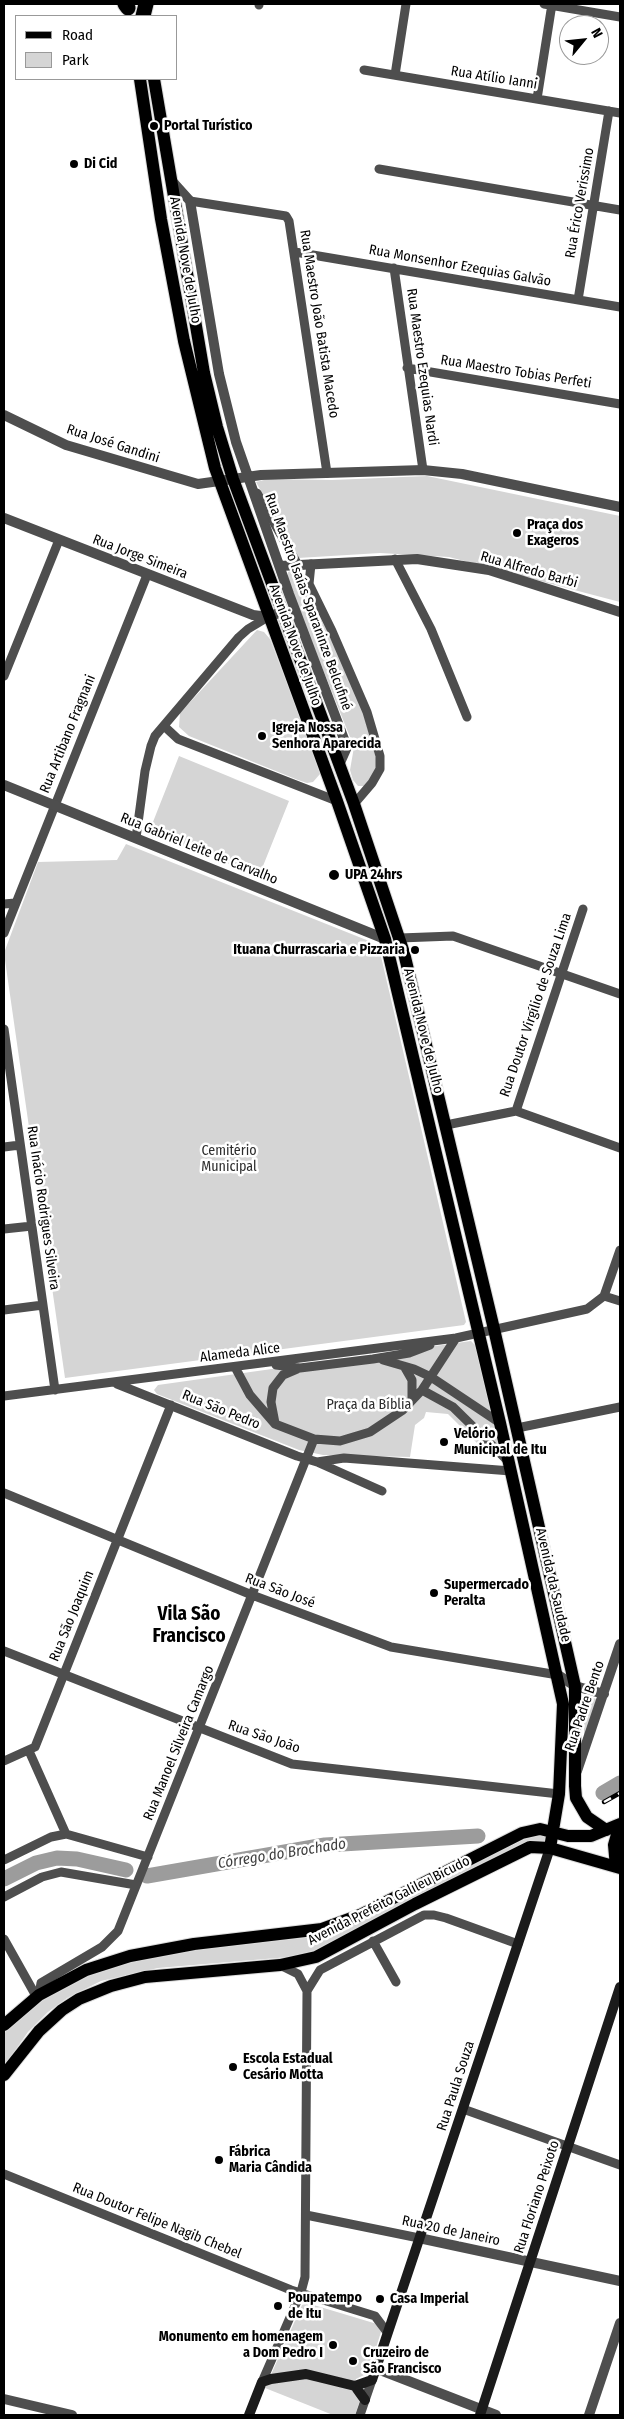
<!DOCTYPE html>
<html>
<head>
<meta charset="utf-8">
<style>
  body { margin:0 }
  #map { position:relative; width:624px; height:2419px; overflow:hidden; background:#fff; font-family:"Fira Sans Condensed",sans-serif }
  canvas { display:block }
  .frame { position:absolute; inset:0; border:5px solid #000; pointer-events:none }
  .legend { position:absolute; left:15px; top:15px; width:162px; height:65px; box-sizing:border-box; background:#fff; border:1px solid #999; margin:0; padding:6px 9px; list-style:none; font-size:15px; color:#000 }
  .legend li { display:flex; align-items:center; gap:10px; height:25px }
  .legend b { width:25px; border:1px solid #999 }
  .north { position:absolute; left:559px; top:15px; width:50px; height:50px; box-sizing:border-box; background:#fff; border:1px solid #999; border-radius:50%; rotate:62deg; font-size:14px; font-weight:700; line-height:20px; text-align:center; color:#000 }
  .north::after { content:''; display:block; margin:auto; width:18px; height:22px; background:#000; clip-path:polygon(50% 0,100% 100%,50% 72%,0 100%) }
</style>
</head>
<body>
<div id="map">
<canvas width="624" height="2419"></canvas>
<div class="frame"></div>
<ul class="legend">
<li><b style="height:6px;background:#000"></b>Road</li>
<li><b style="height:14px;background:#d5d5d5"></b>Park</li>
</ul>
<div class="north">N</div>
</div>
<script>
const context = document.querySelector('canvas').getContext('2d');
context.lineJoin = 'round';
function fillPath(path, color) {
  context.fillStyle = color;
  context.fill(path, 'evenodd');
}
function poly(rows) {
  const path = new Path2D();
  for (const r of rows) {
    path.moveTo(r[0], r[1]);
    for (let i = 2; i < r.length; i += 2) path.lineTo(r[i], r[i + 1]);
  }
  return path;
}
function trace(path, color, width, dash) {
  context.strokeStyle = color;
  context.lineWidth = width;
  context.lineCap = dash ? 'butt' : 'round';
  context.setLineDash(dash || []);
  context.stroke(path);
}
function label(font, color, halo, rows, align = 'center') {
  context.font = font + ' "Fira Sans Condensed",sans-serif';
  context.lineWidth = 5;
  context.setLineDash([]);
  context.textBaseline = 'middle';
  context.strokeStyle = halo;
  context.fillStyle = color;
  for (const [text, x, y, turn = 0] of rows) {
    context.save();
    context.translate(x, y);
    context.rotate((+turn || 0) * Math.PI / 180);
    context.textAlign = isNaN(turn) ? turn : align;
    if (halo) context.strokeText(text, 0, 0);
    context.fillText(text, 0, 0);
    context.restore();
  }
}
fillPath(poly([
  [427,476,620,516,620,602,449,557,380,553,298,558,256,482,268,479,332,480],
  [291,571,306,591,325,627,359,698,378,765,370,782,364,786,358,786,353,780,350,770,354,747,287,580,288,572],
  [257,630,264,632,270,639,319,767,320,774,313,782,307,783,298,780,189,736,179,727,180,713],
  [179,756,289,801,259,876,149,832],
  [126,844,369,941,375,946,380,952,418,1115,466,1322,464,1325,65,1378,4,953,38,862,117,860],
  [471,1341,476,1346,500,1447,492,1458,448,1414,426,1412,424,1418,415,1425,410,1457,323,1455,299,1450,157,1394,154,1390,158,1385],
  [588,1697,597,1699,584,1737,584,1700],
  [548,1834,545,1841,532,1841,519,1845,317,1950,289,1957,158,1968,101,1981,67,1998,48,2012,28,2032,4,2066,4,2034,10,2026,46,1998,89,1975,135,1960,213,1947,303,1938,337,1931,526,1837],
  [307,2303,377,2324,381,2332,368,2373,356,2379,352,2391,357,2393,360,2400,355,2415,333,2415,265,2388,302,2305]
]), '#d5d5d5');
trace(poly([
  [603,1793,620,1783],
  [147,1876,325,1845,478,1836],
  [4,1879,36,1863,57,1858,77,1859,126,1870]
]), '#9c9c9c', 15);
const primary = poly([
  [140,79,161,219,184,341,215,468,337,801,385,939,500,1423,563,1704,559,1794,550,1848],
  [154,79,204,373,217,427,233,479,354,804,404,953,494,1329,575,1686,575,1786,576,1798,587,1817,606,1830],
  [616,1867,614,1845,620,1824],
  [4,2025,39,1995,86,1970,130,1956,194,1944,322,1929,360,1915,522,1833,540,1829,568,1836,591,1836,620,1824],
  [4,2075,39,2031,62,2010,79,1999,111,1986,145,1977,280,1965,316,1957,415,1904,530,1847,550,1848,620,1868]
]);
const motorway = poly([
  [125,4,128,8],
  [143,16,146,4]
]);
trace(primary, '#dbdbdb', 14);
trace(motorway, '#dbdbdb', 17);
trace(poly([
  [544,4,620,17],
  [259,5,259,4],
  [364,70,620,113],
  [395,75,406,4],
  [537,99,552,4],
  [379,169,620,210],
  [190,201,286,216,289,221,327,473],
  [295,252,620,307],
  [394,268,423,470],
  [578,300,609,111],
  [407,368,620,404],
  [257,493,298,565],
  [395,559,431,629,467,717],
  [311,564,309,584,332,631,367,712,380,756,380,769,372,783,354,804],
  [4,676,59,540],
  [164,726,178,739,337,801],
  [136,838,145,771,151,746,155,736,239,637,248,629,268,617],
  [4,904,15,903],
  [4,933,147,575],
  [400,938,453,936,620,994],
  [4,1029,55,1390],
  [516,1111,583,909],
  [446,1125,516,1111,620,1148],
  [4,1147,20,1145],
  [4,1229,32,1226],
  [604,1296,620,1301],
  [4,1310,43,1305],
  [383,1360,414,1369,431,1377,500,1423],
  [276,1365,300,1368,373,1359,409,1353,430,1345],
  [404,1366,412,1380,412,1400],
  [235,1367,250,1395,275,1424,314,1439,340,1441,370,1432,403,1410,422,1390,456,1338],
  [117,1384,297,1456,317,1462,382,1491],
  [422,1390,453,1407,508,1461],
  [4,1396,456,1338,587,1309,604,1296,620,1250],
  [275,1423,271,1402,273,1388,283,1375,297,1369],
  [517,1428,620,1407],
  [317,1462,344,1458,511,1471],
  [4,1493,252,1595,391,1647,558,1675],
  [4,1651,292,1764,559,1794],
  [29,1751,66,1834],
  [4,1761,35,1747,171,1405],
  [4,1860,51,1837,66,1834,148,1857],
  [4,1897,42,1877,61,1872,136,1885],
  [4,1939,36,1996],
  [373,1941,396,1982],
  [307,1991,320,1970,424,1915,434,1915,446,1918,518,1944],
  [39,1995,41,1983,102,1947,118,1931,314,1439],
  [463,2109,620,2165],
  [4,2174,291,2290,375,2316,387,2332],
  [306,2215,419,2238],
  [262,2382,301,2292,305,2277,307,1991,298,1974,280,1965],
  [360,2415,372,2380]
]), '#4e4e4e', 9);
trace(poly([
  [172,181,190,201,219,374,236,442,289,594,347,747,339,765],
  [4,415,66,445,198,484,261,475,423,470,462,474,620,507],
  [4,518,253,615,268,617,276,614],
  [280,566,417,559,489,570,620,612],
  [4,785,385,939],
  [558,1675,575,1686,604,1694],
  [577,1771,620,1644],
  [419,2238,620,2281],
  [375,2368,496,2415],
  [4,2399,72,2415],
  [589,2415,620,2323]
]), '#4e4e4e', 10);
trace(poly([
  [355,2386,365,2400],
  [249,2415,262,2382,271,2379,306,2374,355,2386,372,2380,550,1848],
  [480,2415,620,1987]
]), '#1b1b1b', 10);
trace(primary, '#000', 12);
trace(motorway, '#000', 15);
const rail = poly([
  [604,1802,620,1793]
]);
trace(rail, '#000', 4.5);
trace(rail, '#fff', 2.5, [8]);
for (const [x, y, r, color] of [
  [154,126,5,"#000"],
  [74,164,5,"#000"],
  [517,533,5,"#000"],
  [262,736,5,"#000"],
  [334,875,6,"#000"],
  [415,950,5,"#000"],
  [444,1442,5,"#000"],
  [434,1593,5,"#000"],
  [233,2067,5,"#000"],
  [219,2160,5,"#000"],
  [380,2299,5,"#000"],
  [278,2306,5,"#000"],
  [333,2345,5,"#000"],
  [353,2361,5,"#000"]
]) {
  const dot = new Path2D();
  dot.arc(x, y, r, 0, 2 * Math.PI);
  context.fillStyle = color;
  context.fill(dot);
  trace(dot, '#fff', 2);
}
label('14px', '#000', '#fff', [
  ["Rua Atílio Ianni",494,78,9],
  ["Rua Érico Verissimo",580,203,-80],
  ["Avenida Nove de Julho",185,260,80],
  ["Rua Monsenhor Ezequias Galvão",460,266,10],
  ["Rua Maestro João Batista Macedo",319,324,81],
  ["Rua Maestro Ezequias Nardi",422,367,82],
  ["Rua Maestro Tobias Perfeti",516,372,9],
  ["Rua José Gandini",113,444,18],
  ["Rua Jorge Simeira",140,557,21],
  ["Rua Alfredo Barbi",529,570,16],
  ["Rua Maestro Isaías Sparaninze Belcufiné",308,602,70],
  ["Avenida Nove de Julho",295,645,70],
  ["Rua Artibano Fragnani",68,734,-68],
  ["Rua Gabriel Leite de Carvalho",199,849,22],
  ["Rua Doutor Virgílio de Souza Lima",536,1005,-71],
  ["Avenida Nove de Julho",423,1031,76],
  ["Rua Inácio Rodrigues Silveira",43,1208,82],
  ["Alameda Alice",240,1353,-7],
  ["Rua São Pedro",221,1410,22],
  ["Avenida da Saudade",553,1585,77],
  ["Rua São José",280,1591,21],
  ["Rua São Joaquim",72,1616,-68],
  ["Rua Padre Bento",585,1706,-71],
  ["Rua São João",264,1737,19],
  ["Rua Manoel Silveira Camargo",179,1743,-68],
  ["Avenida Prefeito Galileu Bicudo",389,1901,-27],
  ["Rua Paula Souza",456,2086,-72],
  ["Rua Floriano Peixoto",537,2197,-72],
  ["Rua Doutor Felipe Nagib Chebel",157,2221,22],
  ["Rua 20 de Janeiro",451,2231,12]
]);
label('bold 14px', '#000', '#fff', [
  ["Portal Turístico",164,126],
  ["Di Cid",84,164],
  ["Praça dos",527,525],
  ["Exageros",527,541],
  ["Igreja Nossa",272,728],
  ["Senhora Aparecida",272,744],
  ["UPA 24hrs",345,875],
  ["Ituana Churrascaria e Pizzaria",405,950,"right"],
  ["Velório",454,1434],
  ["Municipal de Itu",454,1450],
  ["Supermercado",444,1585],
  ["Peralta",444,1601],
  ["Escola Estadual",243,2059],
  ["Cesário Motta",243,2075],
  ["Fábrica",229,2152],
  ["Maria Cândida",229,2168],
  ["Poupatempo",288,2298],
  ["de Itu",288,2314],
  ["Casa Imperial",390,2299],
  ["Monumento em homenagem",323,2337,"right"],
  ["a Dom Pedro I",323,2353,"right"],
  ["Cruzeiro de",363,2353],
  ["São Francisco",363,2369]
], 'left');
label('14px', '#2c2c2c', '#fff', [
  ["Cemitério",229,1151],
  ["Municipal",229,1167],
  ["Praça da Bíblia",369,1405]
]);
label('italic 15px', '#3d3d3d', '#fff', [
  ["Córrego do Brochado",282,1854,-9]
]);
label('bold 19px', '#000', '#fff', [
  ["Vila São",189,1615],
  ["Francisco",189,1637]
]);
</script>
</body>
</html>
